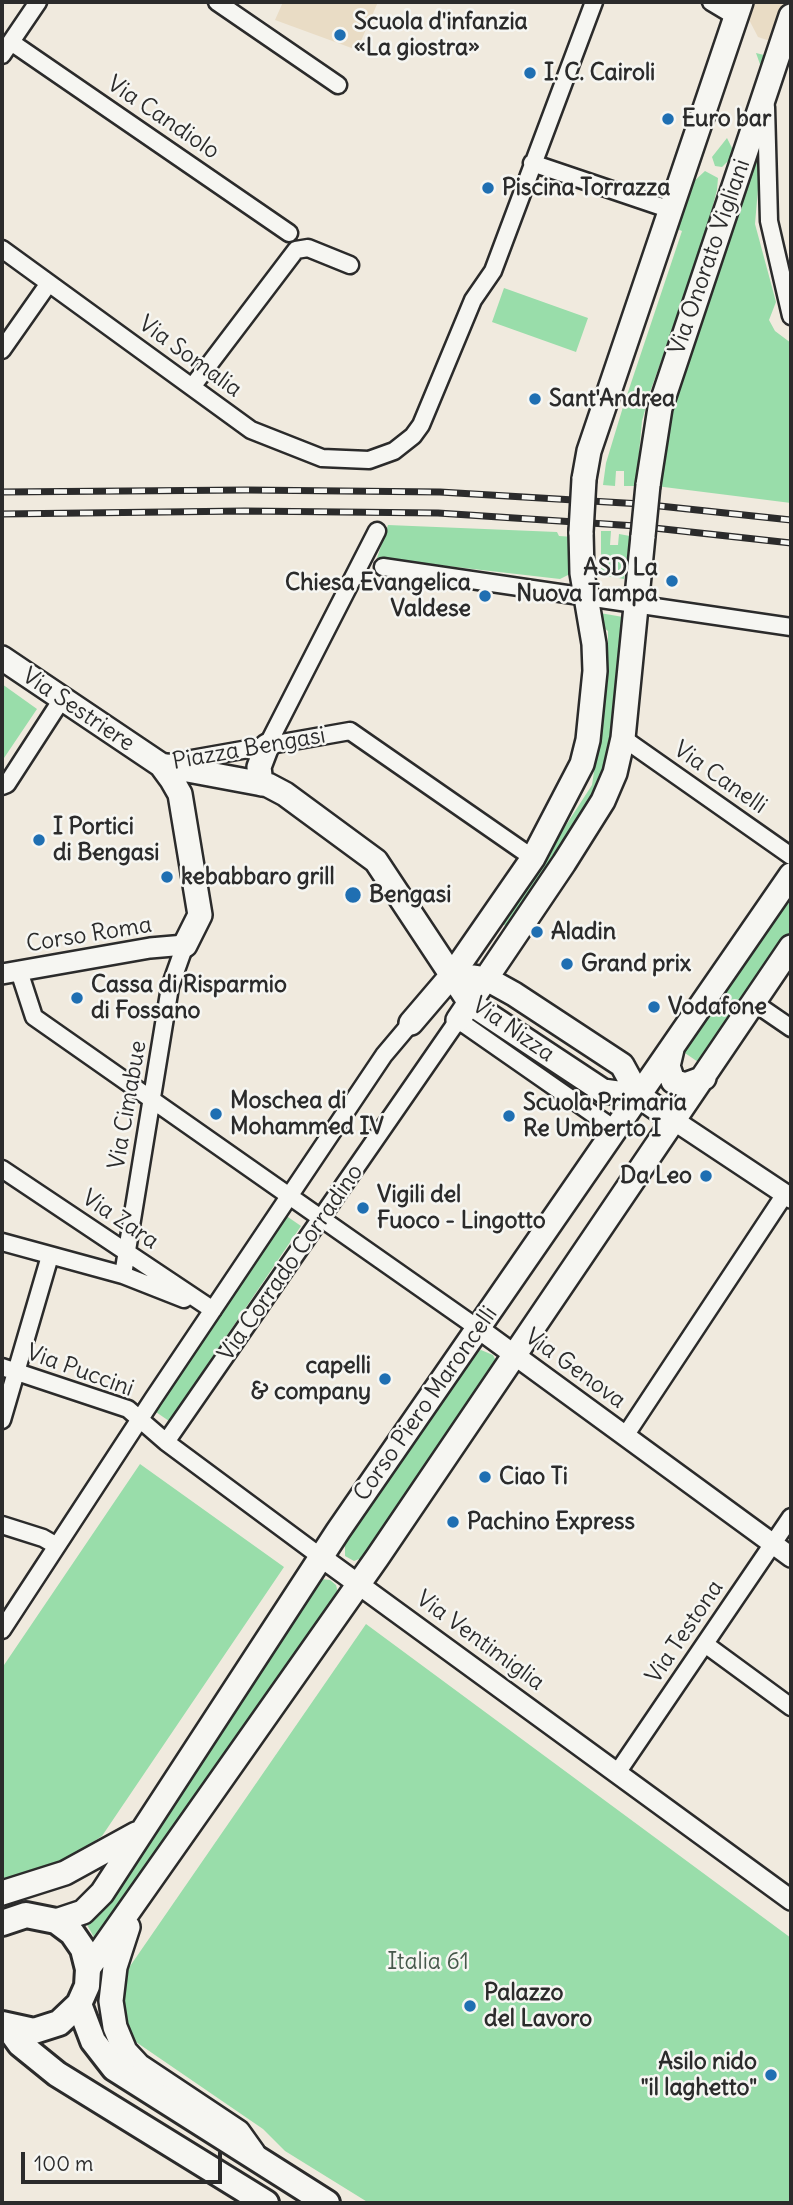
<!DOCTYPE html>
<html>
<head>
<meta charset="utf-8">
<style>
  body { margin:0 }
  #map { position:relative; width:793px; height:2205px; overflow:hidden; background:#f0eade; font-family:Delius,sans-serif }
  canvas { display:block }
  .frame { position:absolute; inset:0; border:4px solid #2b2b2b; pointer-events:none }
  .scale { position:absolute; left:21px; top:2152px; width:201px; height:32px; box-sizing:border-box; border:4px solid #2b2b2b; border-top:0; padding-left:9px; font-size:21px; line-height:24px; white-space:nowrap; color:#2b2b2b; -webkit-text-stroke:5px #f6f6f2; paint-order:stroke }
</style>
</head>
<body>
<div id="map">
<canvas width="793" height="2205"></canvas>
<div class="frame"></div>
<div class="scale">100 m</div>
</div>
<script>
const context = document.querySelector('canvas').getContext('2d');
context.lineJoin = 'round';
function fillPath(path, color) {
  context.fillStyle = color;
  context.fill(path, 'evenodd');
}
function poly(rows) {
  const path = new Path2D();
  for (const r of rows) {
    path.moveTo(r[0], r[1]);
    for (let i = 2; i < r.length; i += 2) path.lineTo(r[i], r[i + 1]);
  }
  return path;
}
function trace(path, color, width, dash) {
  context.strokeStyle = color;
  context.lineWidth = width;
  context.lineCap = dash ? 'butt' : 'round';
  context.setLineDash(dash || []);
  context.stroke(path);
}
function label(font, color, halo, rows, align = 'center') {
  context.font = font + ' Delius,sans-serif';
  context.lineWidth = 5;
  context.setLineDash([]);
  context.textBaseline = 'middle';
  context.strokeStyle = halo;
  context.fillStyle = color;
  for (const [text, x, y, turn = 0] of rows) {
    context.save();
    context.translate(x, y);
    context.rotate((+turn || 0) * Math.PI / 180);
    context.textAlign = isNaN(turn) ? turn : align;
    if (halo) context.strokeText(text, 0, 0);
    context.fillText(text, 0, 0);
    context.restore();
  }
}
fillPath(poly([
  [283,2,378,2,357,50,275,20],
  [747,2,790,2,776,43,758,37,744,10]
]), '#e9dcc5');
fillPath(poly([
  [756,53,772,57,735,154,722,167,715,166,712,157,727,138,733,150,761,67],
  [766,95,755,224,776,302,769,320,775,331,791,343,791,503,648,485],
  [705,171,718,178,717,190,703,244,650,392,642,421,636,486,624,486,624,471,616,471,615,486,603,485,606,463,623,407,682,231,675,228,691,184],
  [504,288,588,318,576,352,492,322],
  [388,525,557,532,559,536,574,537,574,572,560,579,377,558],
  [601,531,611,531,610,545,618,545,619,534,630,536,624,579,601,575],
  [600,613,623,617,608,757,601,784,510,928,502,924,592,785,608,679,608,631,601,626],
  [2,684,37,709,2,761],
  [791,892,791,933,701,1064,682,1051],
  [285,1215,301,1226,169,1421,153,1410],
  [481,1350,493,1355,496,1361,494,1368,367,1556,354,1561,345,1556,345,1542,475,1353],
  [140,1464,284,1567,102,1836,68,1859,2,1883,2,1668],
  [321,1579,330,1580,336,1585,338,1593,335,1602,98,1945,84,1919],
  [366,1624,791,1938,791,2203,369,2203,285,2151,263,2129,136,2042,120,2009,126,1972]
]), '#9da');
const minor = poly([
  [217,2,338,85],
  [711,2,736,17],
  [11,42,289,233],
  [2,55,38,2],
  [766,107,769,221,791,316],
  [532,163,671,210],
  [2,249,251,430,322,458,369,460,394,451,413,436,421,425,473,300,493,271,594,2],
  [2,350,49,283],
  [192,387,296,250,308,248,350,265],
  [383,567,791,627],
  [623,738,791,856],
  [267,746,377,531],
  [169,763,350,731,533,858],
  [2,786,7,784,62,699],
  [19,971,34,1017,479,1329],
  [753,1002,791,1028],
  [2,1169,213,1310],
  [2,1242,123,1275,184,1299],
  [123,1275,170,987,185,945],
  [2,1367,128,1409,166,1442,321,1557],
  [2,1420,50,1256],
  [625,1436,785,1194],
  [166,1442,458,1020,616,1130],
  [2,1525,43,1538,57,1546],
  [2,1630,153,1399,384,1055,411,1023],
  [705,1644,791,1707],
  [617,1773,791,1517]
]);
const tertiary = poly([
  [2,974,150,948,185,945],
  [675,1121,791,1198],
  [479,1329,791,1557],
  [321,1557,791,1900]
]);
const secondary = poly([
  [584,479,589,451,741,2],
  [648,485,660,408,791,16],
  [2,658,161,765,172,780,180,794,200,915,185,945],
  [161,765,268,785,285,794,376,861,470,1003,603,1091,639,1096],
  [261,784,259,767,267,746],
  [474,977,487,979,514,994,622,1065,639,1096,675,1121],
  [458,1020,564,863,603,801,615,773,623,738,643,536],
  [411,1023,452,975,533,858,582,764,588,740,595,671,594,644,582,573,581,532],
  [672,1049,668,1066,673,1081,685,1085,704,1078],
  [2,1893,65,1873,136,1834],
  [56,1921,83,1912,102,1893,338,1531,791,875],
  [128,1927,115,1967,111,2001,115,2027,125,2051,139,2066,238,2132,253,2153],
  [88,1969,377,1558,791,947]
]);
const primary = poly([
  [2,1923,26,1915,56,1921,72,1933,83,1949,88,1969,87,1986,79,2004,59,2023,34,2031,2,2024],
  [79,2004,93,2041,114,2068,327,2203],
  [7,2026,20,2044,57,2074,266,2203]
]);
trace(minor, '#2b2b2b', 21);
trace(tertiary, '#2b2b2b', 24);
trace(secondary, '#2b2b2b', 28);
trace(primary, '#2b2b2b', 30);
trace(minor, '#f6f6f2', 16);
trace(tertiary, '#f6f6f2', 19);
trace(secondary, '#f6f6f2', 23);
trace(primary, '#f6f6f2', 24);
const rail = poly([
  [2,492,247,490,440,492,641,504,791,520],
  [2,514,245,511,438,513,636,526,791,543]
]);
trace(rail, '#2b2b2b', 7);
trace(rail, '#f6f6f2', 4.5, [13]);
const secondaryBridge = poly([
  [581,532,584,479],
  [643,536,648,485]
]);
trace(secondaryBridge, '#2b2b2b', 28, []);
trace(secondaryBridge, '#f6f6f2', 23);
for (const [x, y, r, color] of [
  [340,35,7,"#1f6fb2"],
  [530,73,7,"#1f6fb2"],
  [668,119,7,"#1f6fb2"],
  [488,188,7,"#1f6fb2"],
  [535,399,7,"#1f6fb2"],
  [672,581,7,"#1f6fb2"],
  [485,596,7,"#1f6fb2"],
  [39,840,7,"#1f6fb2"],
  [167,877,7,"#1f6fb2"],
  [353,895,9,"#1f6fb2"],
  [537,932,7,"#1f6fb2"],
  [567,964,7,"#1f6fb2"],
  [77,998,7,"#1f6fb2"],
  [654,1007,7,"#1f6fb2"],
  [216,1114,7,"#1f6fb2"],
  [509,1116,7,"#1f6fb2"],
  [706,1176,7,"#1f6fb2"],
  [363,1208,7,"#1f6fb2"],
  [385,1379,7,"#1f6fb2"],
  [485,1477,7,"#1f6fb2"],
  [453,1522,7,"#1f6fb2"],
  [470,2006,7,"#1f6fb2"],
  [771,2075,7,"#1f6fb2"]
]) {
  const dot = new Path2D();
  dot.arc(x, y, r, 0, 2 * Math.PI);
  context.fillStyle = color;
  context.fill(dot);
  trace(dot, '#f6f6f2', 2.5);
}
label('bold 23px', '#2b2b2b', '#f6f6f2', [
  ["Scuola d'infanzia",354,22],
  ["«La giostra»",354,48],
  ["I. C. Cairoli",544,73],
  ["Euro bar",682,119],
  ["Piscina Torrazza",502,188],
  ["Sant'Andrea",549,399],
  ["ASD La",658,568,"right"],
  ["Nuova Tampa",658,594,"right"],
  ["Chiesa Evangelica",471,583,"right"],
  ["Valdese",471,609,"right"],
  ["I Portici",53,827],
  ["di Bengasi",53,853],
  ["kebabbaro grill",181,877],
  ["Bengasi",369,895],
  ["Aladin",551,932],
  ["Grand prix",581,964],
  ["Cassa di Risparmio",91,985],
  ["di Fossano",91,1011],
  ["Vodafone",668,1007],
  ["Moschea di",230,1101],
  ["Mohammed IV",230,1127],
  ["Scuola Primaria",523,1103],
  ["Re Umberto I",523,1129],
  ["Da Leo",692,1176,"right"],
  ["Vigili del",377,1195],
  ["Fuoco - Lingotto",377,1221],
  ["capelli",371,1366,"right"],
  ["& company",371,1392,"right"],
  ["Ciao Ti",499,1477],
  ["Pachino Express",467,1522],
  ["Palazzo",484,1993],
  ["del Lavoro",484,2019],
  ["Asilo nido",757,2062,"right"],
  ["\"il laghetto\"",757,2088,"right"]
], 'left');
label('23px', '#2b2b2b', '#f6f6f2', [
  ["Via Candiolo",163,118,34],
  ["Via Onorato Vigliani",710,257,-71],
  ["Via Somalia",190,357,36],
  ["Via Sestriere",78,710,34],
  ["Piazza Bengasi",249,749,-10],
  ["Via Canelli",720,778,35],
  ["Corso Roma",89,935,-9],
  ["Via Nizza",513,1030,35],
  ["Via Cimabue",128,1105,-80],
  ["Via Zara",120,1220,34],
  ["Via Corrado Corradino",291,1263,-55],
  ["Via Genova",575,1369,36],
  ["Via Puccini",80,1371,20],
  ["Corso Piero Maroncelli",426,1404,-55],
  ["Via Testona",685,1632,-56],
  ["Via Ventimiglia",480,1641,36]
]);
label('23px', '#46584b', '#f6f6f2', [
  ["Italia 61",428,1962]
]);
</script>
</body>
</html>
